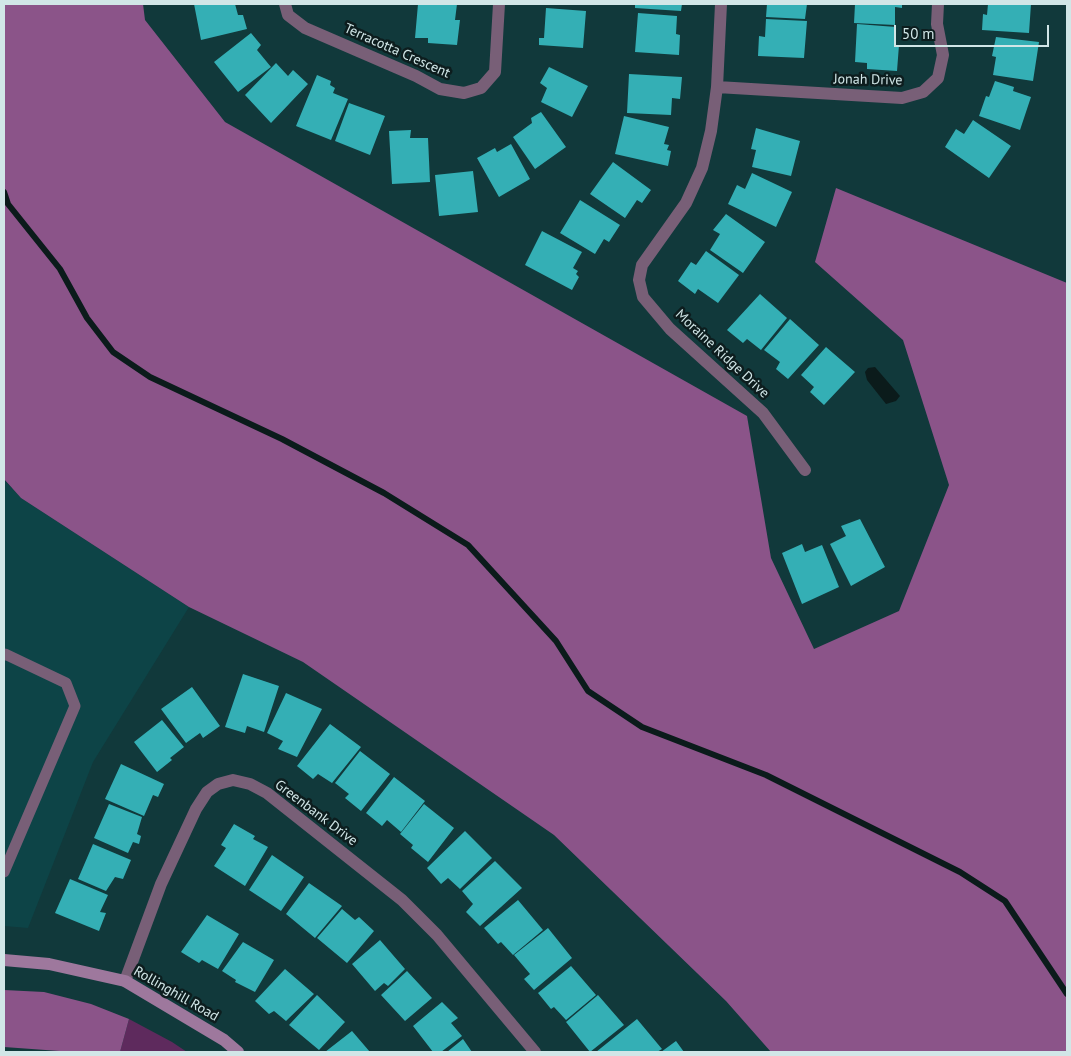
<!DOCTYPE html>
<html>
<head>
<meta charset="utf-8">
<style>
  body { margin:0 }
  #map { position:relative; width:1071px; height:1056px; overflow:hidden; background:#11393b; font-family:"PT Sans",sans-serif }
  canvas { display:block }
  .frame { position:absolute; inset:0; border:5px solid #d1e6e7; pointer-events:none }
  .scale { position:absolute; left:894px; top:25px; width:155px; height:22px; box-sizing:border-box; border:2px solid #d1e6e7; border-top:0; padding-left:6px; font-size:15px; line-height:18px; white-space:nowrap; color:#d1e6e7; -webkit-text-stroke:4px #0d1d1e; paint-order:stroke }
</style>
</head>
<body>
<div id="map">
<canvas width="1071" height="1056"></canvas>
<div class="frame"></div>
<div class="scale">50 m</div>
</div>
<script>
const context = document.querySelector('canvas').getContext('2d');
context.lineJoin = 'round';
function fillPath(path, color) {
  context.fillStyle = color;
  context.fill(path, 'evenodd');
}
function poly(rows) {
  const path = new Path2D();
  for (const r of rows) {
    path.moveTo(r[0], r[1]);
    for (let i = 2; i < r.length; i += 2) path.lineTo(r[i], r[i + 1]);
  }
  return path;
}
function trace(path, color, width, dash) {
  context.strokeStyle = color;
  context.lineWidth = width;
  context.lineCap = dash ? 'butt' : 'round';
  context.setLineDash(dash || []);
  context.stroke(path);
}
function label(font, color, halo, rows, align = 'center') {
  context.font = font + ' "PT Sans",sans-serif';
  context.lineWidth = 5;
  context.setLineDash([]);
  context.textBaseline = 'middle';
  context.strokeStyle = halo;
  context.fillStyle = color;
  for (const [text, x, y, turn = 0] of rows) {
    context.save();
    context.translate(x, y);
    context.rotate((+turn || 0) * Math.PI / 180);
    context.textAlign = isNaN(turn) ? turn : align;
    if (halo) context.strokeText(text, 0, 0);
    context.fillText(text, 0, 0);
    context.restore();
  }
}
fillPath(poly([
  [4,480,21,498,189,607,93,762,28,928,4,926]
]), '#0d4447');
fillPath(poly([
  [129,1019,172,1042,187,1052,120,1052]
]), '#5e2a5d');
fillPath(poly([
  [4,4,143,4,145,20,225,122,747,416,771,558,814,649,899,611,949,485,903,340,815,262,836,188,1067,283,1067,1052,771,1052,726,1001,554,835,303,662,189,607,21,498,4,479],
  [4,990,44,992,91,1004,129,1019,120,1052,73,1052,4,1047]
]), '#8b5489');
fillPath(poly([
  [875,367,900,396,896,401,886,404,867,380,865,372,868,368]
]), '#0b1b1b');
trace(poly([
  [4,192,8,204,60,269,87,318,113,352,150,377,282,439,384,493,468,545,556,641,588,691,642,727,766,775,960,872,1005,901,1067,994]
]), '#0b1b1b', 6);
fillPath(poly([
  [194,4,235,4,238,15,243,15,247,29,201,40],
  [418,4,457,4,455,20,460,20,457,45,428,43,428,38,415,38],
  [635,4,682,4,681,11,635,8],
  [767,4,807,4,805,19,766,17],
  [855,4,902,4,902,8,895,7,895,25,854,23],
  [988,4,1031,4,1029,33,982,30,983,14,987,15],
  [546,8,586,11,583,48,539,45,539,38,544,38],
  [638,13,677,16,676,34,680,35,679,55,635,52],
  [766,19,807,21,804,58,758,56,759,36,765,37],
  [857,24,896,27,894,45,899,45,897,71,867,69,867,63,855,62],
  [251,33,261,45,257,50,271,67,238,92,214,62],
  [996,37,1039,42,1033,81,993,75,996,57,992,56],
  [276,63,288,76,293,70,308,84,271,123,245,95],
  [549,67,588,86,572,117,541,102,547,88,540,83],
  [629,74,682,77,680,99,672,98,671,115,627,113],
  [317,75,331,81,330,85,335,88,333,93,348,99,331,140,296,126],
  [995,81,1014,87,1013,91,1031,97,1020,130,979,116,986,96,989,97],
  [349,103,385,116,370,155,335,141],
  [541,112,566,147,535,169,513,137,532,123,531,118],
  [624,116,669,127,664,144,669,145,667,150,671,151,668,166,615,154],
  [973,120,1011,146,989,178,945,147,956,129,964,134],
  [756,128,800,141,791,176,752,167,756,150,751,149],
  [411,130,410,138,428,138,430,182,392,184,389,131],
  [511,144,530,179,499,197,477,158,495,148,497,152],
  [613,162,651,190,642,203,637,200,625,218,590,194],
  [473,171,478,212,439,216,435,175],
  [752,173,792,192,776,227,728,204,737,185,745,189],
  [580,200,620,225,609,242,604,239,595,254,560,233],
  [726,214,765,242,743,273,710,250,720,234,713,230],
  [542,231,582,252,573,268,578,271,576,274,579,277,572,290,525,265],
  [706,251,739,275,718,303,698,289,695,294,678,281,691,262,696,265],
  [760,294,787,318,761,350,747,339,743,343,727,330],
  [790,319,819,345,788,379,776,369,780,362,764,350],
  [826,347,855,372,824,405,810,392,814,387,801,375],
  [860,519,885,567,851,586,830,544,846,536,841,526],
  [802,544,805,552,822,545,839,587,802,604,782,553],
  [243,674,279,686,264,732,247,726,245,733,225,727],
  [192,687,220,726,203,738,200,733,186,743,161,709],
  [286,693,322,709,297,757,278,749,283,741,267,733],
  [162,720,184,747,170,758,172,760,157,772,134,742],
  [330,724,361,747,332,783,318,774,313,779,297,766],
  [360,751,390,774,361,811,345,798,349,794,335,783],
  [121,764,164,784,158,797,153,795,144,816,105,799],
  [394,777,425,801,401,832,387,820,382,826,366,813],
  [109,804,142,817,137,834,141,836,139,844,133,842,128,853,94,838],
  [424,804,454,828,428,862,411,848,413,845,400,834],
  [234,824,255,836,253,839,268,847,245,886,214,866,226,848,221,845],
  [465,831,492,858,460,889,448,878,441,884,427,868],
  [93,844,131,860,123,879,115,877,106,891,78,879],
  [272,855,304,877,281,911,249,890],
  [495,861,522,888,480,926,466,912,473,904,462,891],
  [70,879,108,895,100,912,106,913,99,931,55,913],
  [309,883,342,906,315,938,286,914],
  [518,900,543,930,513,955,501,942,498,944,484,928],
  [342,909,355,920,359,917,374,931,347,963,317,938],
  [207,915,239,934,218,969,202,960,199,963,181,952],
  [548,928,572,958,534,990,524,979,530,974,514,955],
  [380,940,405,969,388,986,384,983,375,991,352,964],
  [243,942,274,960,255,992,235,982,236,980,222,971],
  [571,966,596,995,566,1020,554,1007,551,1009,538,993],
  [285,969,314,994,286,1021,274,1011,269,1014,255,1001],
  [407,971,432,998,405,1021,381,995],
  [317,995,345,1022,319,1050,289,1025],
  [598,995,624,1025,590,1052,566,1022],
  [442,1002,458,1018,451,1023,462,1036,441,1052,433,1052,413,1026],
  [637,1019,662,1049,657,1052,596,1052],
  [352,1031,370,1052,325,1052],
  [463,1039,472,1052,447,1052],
  [676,1041,684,1052,661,1052]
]), '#34afb5');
trace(poly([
  [4,655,5,654,66,683,75,706,4,872]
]), '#785f77', 11);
trace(poly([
  [285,4,288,15,305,28,416,76,440,89,464,93,481,88,495,72,499,4],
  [721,4,717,87,711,131,702,168,686,203,642,265,639,280,643,297,670,329,763,413,805,470],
  [717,87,902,98,923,92,938,78,943,55,937,24,938,4],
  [125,981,161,884,196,809,207,792,218,784,233,780,250,784,267,793,402,900,437,935,535,1052]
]), '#785f77', 12);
trace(poly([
  [4,960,49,964,125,981,224,1040,238,1052]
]), '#9e789d', 12);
label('14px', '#d1e6e7', '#0d1d1e', [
  ["Terracotta Crescent",397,51,24],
  ["Jonah Drive",868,80,1],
  ["Moraine Ridge Drive",722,354,43],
  ["Greenbank Drive",316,813,37],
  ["Rollinghill Road",176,994,30]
]);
</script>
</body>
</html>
